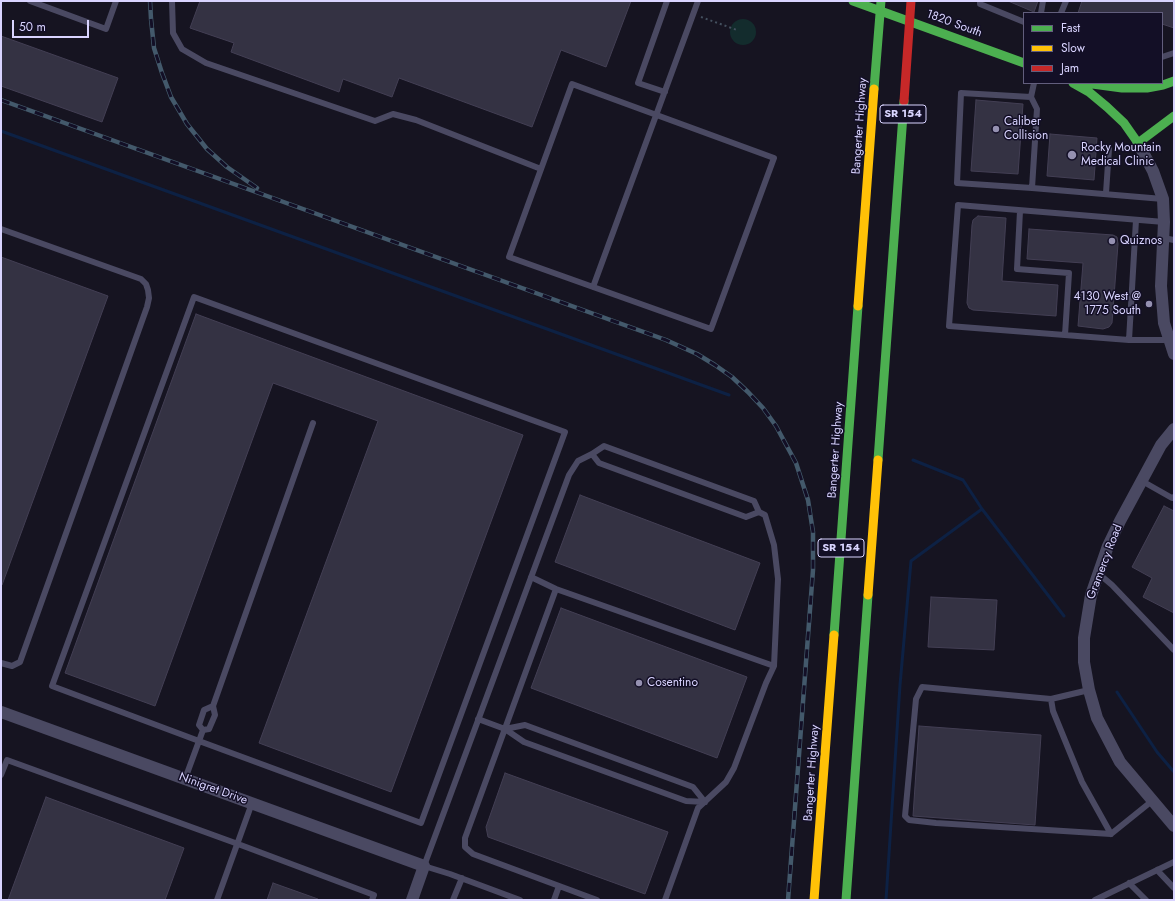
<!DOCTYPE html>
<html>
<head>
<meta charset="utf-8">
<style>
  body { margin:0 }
  #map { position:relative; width:1175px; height:901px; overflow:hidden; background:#161421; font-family:Jost,sans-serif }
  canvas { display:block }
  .frame { position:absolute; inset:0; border:2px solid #d9d4ff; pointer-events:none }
  .legend { position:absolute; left:1023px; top:12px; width:140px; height:72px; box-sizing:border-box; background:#130f26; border:1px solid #625e7d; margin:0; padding:5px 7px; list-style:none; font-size:12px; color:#d9d4ff }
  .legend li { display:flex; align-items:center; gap:8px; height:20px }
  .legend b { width:20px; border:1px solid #625e7d }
  .scale { position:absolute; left:12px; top:20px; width:77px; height:18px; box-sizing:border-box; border:2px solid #d9d4ff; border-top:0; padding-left:5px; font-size:12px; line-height:14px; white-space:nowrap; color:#d9d4ff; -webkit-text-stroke:3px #130f26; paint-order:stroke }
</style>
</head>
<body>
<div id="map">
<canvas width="1175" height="901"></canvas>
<div class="frame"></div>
<ul class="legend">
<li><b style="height:5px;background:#4caf50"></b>Fast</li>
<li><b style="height:5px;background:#ffc107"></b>Slow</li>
<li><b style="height:5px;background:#c62828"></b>Jam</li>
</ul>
<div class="scale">50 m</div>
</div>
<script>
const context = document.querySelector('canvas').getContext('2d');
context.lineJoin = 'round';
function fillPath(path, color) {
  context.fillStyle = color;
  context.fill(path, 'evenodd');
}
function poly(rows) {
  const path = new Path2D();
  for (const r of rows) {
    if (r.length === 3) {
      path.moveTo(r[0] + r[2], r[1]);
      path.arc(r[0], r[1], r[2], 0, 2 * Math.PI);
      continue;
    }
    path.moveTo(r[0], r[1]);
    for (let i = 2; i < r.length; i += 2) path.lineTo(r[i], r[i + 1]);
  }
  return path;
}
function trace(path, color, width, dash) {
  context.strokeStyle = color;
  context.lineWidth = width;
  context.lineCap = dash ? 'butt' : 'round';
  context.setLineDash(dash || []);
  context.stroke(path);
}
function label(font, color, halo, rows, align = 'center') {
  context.font = font + ' Jost,sans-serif';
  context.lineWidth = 3;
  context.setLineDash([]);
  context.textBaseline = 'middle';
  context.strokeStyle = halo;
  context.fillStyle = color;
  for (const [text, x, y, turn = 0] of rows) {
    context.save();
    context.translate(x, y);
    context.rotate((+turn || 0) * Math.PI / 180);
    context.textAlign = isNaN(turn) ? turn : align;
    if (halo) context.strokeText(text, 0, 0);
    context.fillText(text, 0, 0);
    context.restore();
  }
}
fillPath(poly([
  [743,32,13]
]), '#132c2d');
trace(poly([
  [1,131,729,395],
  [913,460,963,480,982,509,1064,616],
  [1117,692,1157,752,1174,772],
  [886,900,900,685,911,561,982,509]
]), '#0d2144', 3);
const building = poly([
  [200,1,631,1,606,67,561,50,532,127,399,78,392,97,343,79,339,92,231,52,234,43,190,28,200,1],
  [1008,1,1038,1,1034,12,1008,1],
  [1082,1,1174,1,1174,28,1162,24,1162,13,1078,13,1082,1],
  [1,36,118,78,102,122,1,86,1,36],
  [976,100,1023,104,1018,174,971,171,976,100],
  [1050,134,1097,138,1094,180,1047,176,1050,134],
  [978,216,1006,218,1002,281,1058,285,1056,316,973,310,969,308,967,303,972,225,973,220,978,216],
  [1029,229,1113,235,1117,237,1118,244,1112,323,1109,327,1103,329,1078,326,1083,263,1027,259,1029,229],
  [1,257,108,296,2,585,1,584,1,257],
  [196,314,523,435,391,792,259,743,378,421,273,383,155,706,65,673,196,314],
  [580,495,760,563,735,630,555,562,580,495],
  [1164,506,1174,511,1174,613,1143,597,1152,578,1132,567,1164,506],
  [931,597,997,600,994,650,928,647,931,597],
  [561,608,747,677,717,758,531,688,561,608],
  [919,726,1041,735,1035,825,913,816,919,726],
  [505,773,668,832,645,894,488,837,486,827,505,773],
  [46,797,184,848,165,900,8,900,46,797],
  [273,883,318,899,318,900,267,900,273,883]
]);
fillPath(building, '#343243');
trace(building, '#433f54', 1);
trace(poly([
  [701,17,737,30]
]), '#44505f', 2, [2, 3]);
trace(poly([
  [30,1,106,29,116,1],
  [172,1,173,33,182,49,206,63,375,121,393,114,416,120,541,169],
  [980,1,980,4,1024,22],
  [1041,13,1043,1],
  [1061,13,1066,1],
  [1162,57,1174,53],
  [572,84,774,158,711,329,509,257,572,84],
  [665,92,638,83,667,1],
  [1031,97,1037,109,1032,188,1163,199],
  [1032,188,957,183,961,93,1031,97,1034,83],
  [1106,193,1109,149],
  [1020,211,1017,269,1069,273,1065,335],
  [1164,222,958,205,949,326,1129,340,1170,340],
  [1,229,141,279,146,284,148,290,149,298,147,307,20,662,12,666,1,663],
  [1163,238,1174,240],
  [593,287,698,1],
  [1129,340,1136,220],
  [1142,481,1172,498,1174,497],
  [1099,574,1112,585,1174,650],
  [531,577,556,589,774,666],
  [556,589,465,838,465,847,473,854,597,900],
  [1089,690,1051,699,1053,711,1082,782,1111,834,1152,801],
  [1051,699,922,687,916,699,905,816,909,820,936,823,1111,834],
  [213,706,313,423],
  [213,706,215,715,209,729,203,730,199,725,204,710,213,706],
  [478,719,505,729,524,742,686,801,705,802,693,787,525,725,505,729],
  [1,775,7,760,238,844,374,895,372,900],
  [185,779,199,741,421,823,565,432,194,297,52,686,199,741,203,730],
  [1157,870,1174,888],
  [1129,883,1146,900],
  [217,900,252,803],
  [453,900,462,878],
  [520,900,450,874,424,866,569,475,578,461,592,454,604,446,754,501,759,512,746,517,599,463,592,454],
  [554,900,559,886],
  [665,900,698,808,726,782,734,768,766,683,774,666,778,579,774,545,765,515,759,512],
  [1095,900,1174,862]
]), '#4a4962', 6);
trace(poly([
  [1138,143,1153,171,1163,199,1164,222,1161,286,1164,323,1174,354],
  [1174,429,1161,445,1120,521,1108,546,1091,595,1084,638,1084,662,1089,690,1097,718,1120,762,1174,826],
  [1,712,424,866,412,900]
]), '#4a4962', 12);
trace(poly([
  [853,1,1024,63],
  [1073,83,1089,92,1107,107,1124,123,1138,143,1174,116],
  [1085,83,1122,88,1147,88,1163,85,1174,81],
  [874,89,881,1],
  [878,460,904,101],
  [834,635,858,306],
  [846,900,868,595]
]), '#4caf50', 9);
trace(poly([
  [858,306,874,89],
  [868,595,878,460],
  [814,900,834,635]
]), '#ffc107', 9);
trace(poly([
  [904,101,911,1]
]), '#c62828', 9);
const rail = poly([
  [150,1,151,19,154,48,162,73,171,97,187,124,207,149,227,167,257,188],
  [1,100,666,340,697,354,715,365,732,377,748,392,763,408,776,426,796,463,808,500,813,532,813,570,788,900]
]);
trace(rail, '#43596b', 4.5);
trace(rail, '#130f26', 3, [9]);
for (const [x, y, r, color] of [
  [996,129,4,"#9591b1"],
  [1072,155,5,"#9591b1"],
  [1112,241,4,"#9591b1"],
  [1149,304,4,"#9591b1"],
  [639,683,4,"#9591b1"]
]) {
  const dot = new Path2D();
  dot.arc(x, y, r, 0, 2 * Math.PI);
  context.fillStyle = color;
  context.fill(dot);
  trace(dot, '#130f26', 1.5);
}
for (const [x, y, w] of [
  [903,114,46],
  [841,548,46]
]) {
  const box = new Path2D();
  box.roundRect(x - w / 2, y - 9, w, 18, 3);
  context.fillStyle = '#130f26';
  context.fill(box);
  trace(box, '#d9d4ff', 1);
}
label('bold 11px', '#d9d4ff', null, [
  ["SR 154",903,114],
  ["SR 154",841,548]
]);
label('12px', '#d9d4ff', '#130f26', [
  ["1820 South",954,24,20],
  ["Bangerter Highway",860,126,-86],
  ["Bangerter Highway",836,450,-86],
  ["Gramercy Road",1105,562,-69],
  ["Bangerter Highway",812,773,-86],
  ["Ninigret Drive",213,789,20]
]);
label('12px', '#d9d4ff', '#130f26', [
  ["Caliber",1004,122],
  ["Collision",1004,136],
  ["Rocky Mountain",1081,148],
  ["Medical Clinic",1081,162],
  ["Quiznos",1120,241],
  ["4130 West @",1141,297,"right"],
  ["1775 South",1141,311,"right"],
  ["Cosentino",647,683]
], 'left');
</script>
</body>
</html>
